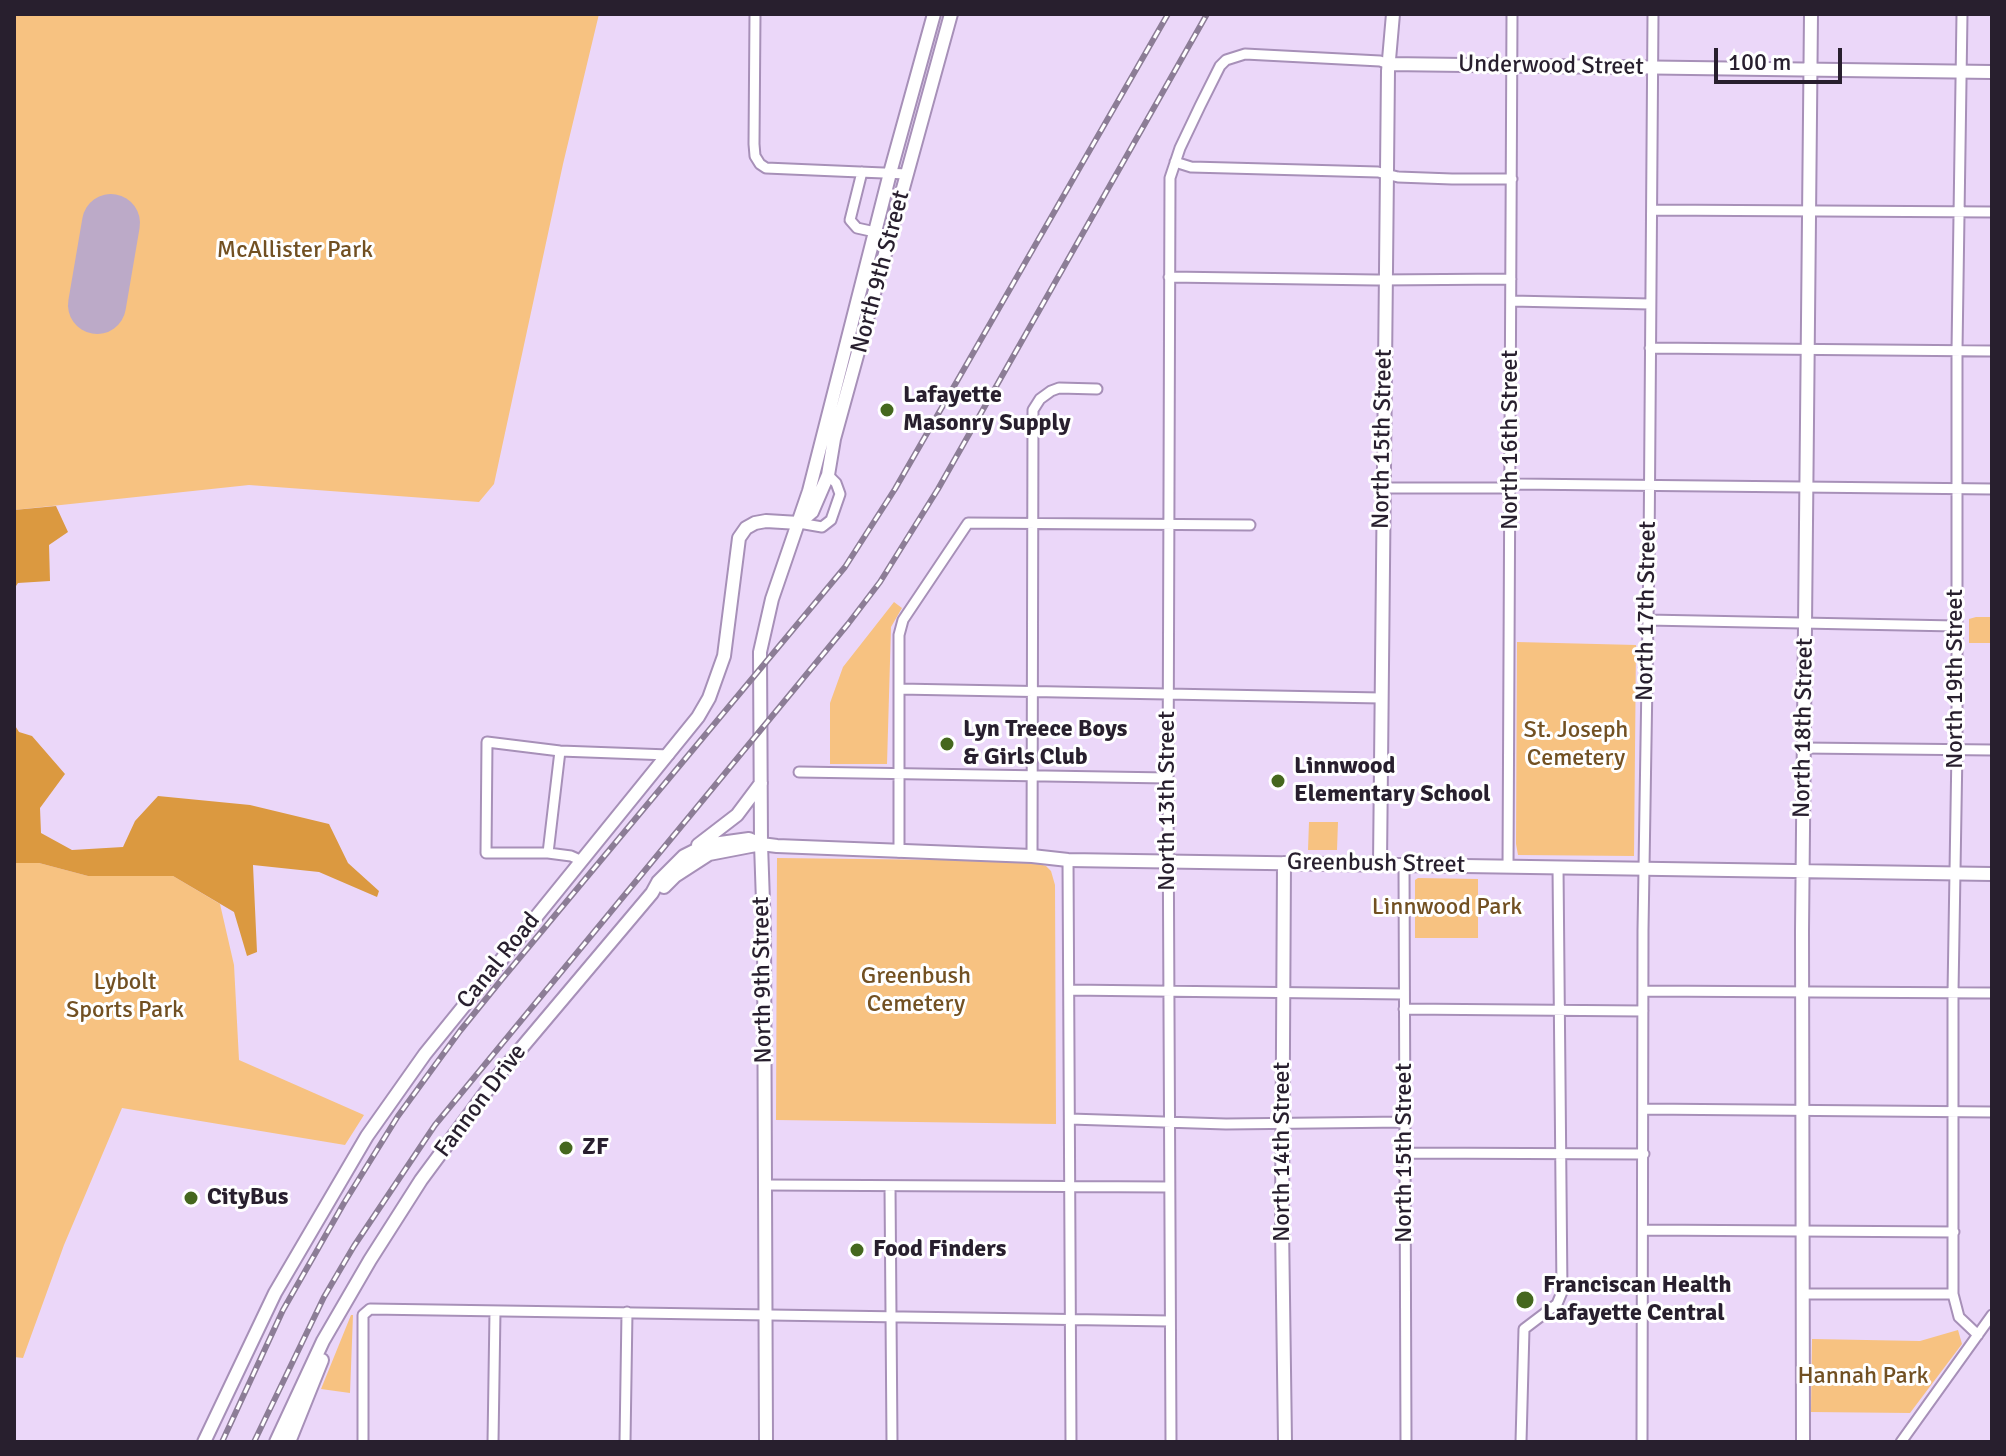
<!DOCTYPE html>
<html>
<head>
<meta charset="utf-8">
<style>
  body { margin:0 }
  #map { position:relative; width:2006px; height:1456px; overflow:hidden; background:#ebd7f9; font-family:Signika,sans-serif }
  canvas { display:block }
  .frame { position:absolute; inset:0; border:16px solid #281f2e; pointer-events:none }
  .scale { position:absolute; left:1714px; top:48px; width:128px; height:36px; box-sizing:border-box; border:4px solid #281f2e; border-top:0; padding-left:10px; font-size:24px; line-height:28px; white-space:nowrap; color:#281f2e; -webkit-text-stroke:6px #fff; paint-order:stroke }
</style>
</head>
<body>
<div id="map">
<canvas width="2006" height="1456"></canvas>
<div class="frame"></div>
<div class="scale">100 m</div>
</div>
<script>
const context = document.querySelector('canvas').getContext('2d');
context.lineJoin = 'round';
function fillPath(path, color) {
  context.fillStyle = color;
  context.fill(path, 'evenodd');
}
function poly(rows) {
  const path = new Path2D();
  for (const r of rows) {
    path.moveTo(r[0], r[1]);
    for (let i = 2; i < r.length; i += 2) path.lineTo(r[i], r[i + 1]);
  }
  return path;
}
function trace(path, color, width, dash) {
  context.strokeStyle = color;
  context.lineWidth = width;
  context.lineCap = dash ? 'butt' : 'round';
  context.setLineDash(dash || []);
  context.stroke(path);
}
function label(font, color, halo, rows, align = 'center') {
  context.font = font + ' Signika,sans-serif';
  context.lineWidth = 6;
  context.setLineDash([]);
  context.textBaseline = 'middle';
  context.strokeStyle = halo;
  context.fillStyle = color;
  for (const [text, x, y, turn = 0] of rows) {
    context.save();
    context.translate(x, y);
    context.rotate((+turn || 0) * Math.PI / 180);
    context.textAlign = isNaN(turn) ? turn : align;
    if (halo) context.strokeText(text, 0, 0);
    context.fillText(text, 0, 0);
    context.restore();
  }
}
fillPath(poly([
  [14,14,599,14,563,164,494,484,479,502,249,485,14,510],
  [894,602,902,608,891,627,887,764,830,764,830,703,843,667],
  [1976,617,1992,617,1992,643,1969,643,1969,619],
  [1517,642,1636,645,1634,856,1518,855,1516,844],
  [1309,822,1338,822,1337,850,1308,850],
  [777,858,1030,861,1046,866,1051,871,1055,885,1056,1124,776,1120],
  [14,863,39,863,88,876,173,876,220,904,234,965,239,1060,364,1115,345,1145,122,1108,64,1245,23,1358,14,1357],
  [1418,878,1478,879,1478,938,1415,938,1415,880],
  [351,1315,353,1315,350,1393,321,1389],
  [1958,1330,1962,1344,1910,1413,1811,1412,1812,1339,1920,1341]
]), '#f7c281');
fillPath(poly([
  [56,506,68,532,49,545,50,581,18,583,14,589,14,510],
  [14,724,19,732,32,736,65,774,40,808,41,833,72,850,123,847,135,821,158,796,250,805,329,824,348,863,379,891,377,897,319,872,253,865,257,952,247,956,234,912,173,876,88,876,39,863,14,863]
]), '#db9940');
trace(poly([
  [97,305,111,223]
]), '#bcaac8', 58);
const street = poly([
  [755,14,754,144,755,156,760,164,766,168,907,174],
  [1962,14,1957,350,1957,749,1953,993,1953,1294,1959,1317,1978,1335],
  [1175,162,1191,167,1378,172,1398,177,1452,179,1512,179],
  [862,172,850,220,857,228,875,232],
  [1653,210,1992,212],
  [1169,277,1377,280,1511,279],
  [1511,301,1650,304],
  [1650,348,1992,351],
  [1382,488,1504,488,1516,484,1992,489],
  [799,523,822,527,831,520,840,494,836,483,828,475],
  [1647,620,1956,626],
  [899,689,1381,698],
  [1803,748,1992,750],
  [799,772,1168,778],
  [899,852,899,635,903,620,968,523,1250,525],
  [548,853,560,751],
  [1032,856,1033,410,1040,399,1051,391,1059,388,1097,389],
  [1068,860,1071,1442],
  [582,861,571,856,548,853,486,853,487,742,560,751,669,755],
  [1404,864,1406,1442],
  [1508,866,1512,14],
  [1069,990,1404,994],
  [1643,991,1992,993],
  [1404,1009,1643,1011],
  [1644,1109,1992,1112],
  [1070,1119,1226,1124,1405,1122],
  [1406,1153,1644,1154],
  [765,1185,1169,1187],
  [890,1187,892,1442],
  [1644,1230,1954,1232],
  [1803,1294,1953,1294],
  [363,1442,363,1315,370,1309,1170,1321],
  [493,1442,495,1311],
  [625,1442,627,1312],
  [1171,1442,1168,796,1170,178,1180,148,1200,106,1220,66,1226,60,1245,54,1380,61,1389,64],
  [1521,1442,1524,1329,1557,1304,1562,1292,1558,867],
  [1642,1442,1643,930,1649,555,1653,14],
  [1901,1442,1992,1315]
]);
const secondary = poly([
  [1389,64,1992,72],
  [799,523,812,512,828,475,834,439,951,14],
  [698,845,737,815,761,783],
  [1284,863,1282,1225,1285,1442],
  [1380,864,1388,71,1393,14],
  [664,887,675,876,709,854,761,844],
  [204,1442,275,1293,367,1136,425,1054,698,717,709,698,724,656,739,538,746,528,755,523,766,521,799,523],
  [276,1442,323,1341,370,1260,421,1180,497,1077,652,893,658,882,684,856,706,845,749,839,761,844,777,846,1032,856,1068,860,1992,874],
  [289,1442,322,1360],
  [766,1442,764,931,761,844,760,652,772,599,809,491,890,173,934,14],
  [1803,1442,1802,930,1811,14]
]);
trace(street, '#a790b8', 13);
trace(secondary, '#a790b8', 16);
trace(street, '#fff', 9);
trace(secondary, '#fff', 12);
const rail = poly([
  [222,1442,283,1310,344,1203,398,1116,460,1031,502,979,845,567,895,489,1168,14],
  [254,1442,324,1297,354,1246,435,1125,848,624,880,582,938,489,1207,14]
]);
trace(rail, '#8c7d96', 6);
trace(rail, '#fff', 3, [9]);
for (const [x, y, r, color] of [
  [887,410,8,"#45671e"],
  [947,744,8,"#45671e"],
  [1278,781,8,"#45671e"],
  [566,1148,8,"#45671e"],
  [191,1198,8,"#45671e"],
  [857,1250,8,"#45671e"],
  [1525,1300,10,"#45671e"]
]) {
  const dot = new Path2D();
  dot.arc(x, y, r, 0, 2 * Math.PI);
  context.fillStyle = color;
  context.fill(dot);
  trace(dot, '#fff', 3);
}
label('24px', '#281f2e', '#fff', [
  ["Underwood Street",1551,66,1],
  ["North 9th Street",881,272,-75],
  ["North 15th Street",1383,439,-89],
  ["North 16th Street",1511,440,-90],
  ["North 17th Street",1647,611,-89],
  ["North 19th Street",1956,679,-90],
  ["North 18th Street",1804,728,-89],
  ["North 13th Street",1168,801,-90],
  ["Greenbush Street",1376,864,1],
  ["Canal Road",499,961,-51],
  ["North 9th Street",763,980,-91],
  ["Fannon Drive",481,1101,-53],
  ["North 14th Street",1283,1152,-90],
  ["North 15th Street",1405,1153,-90]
]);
label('24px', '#725022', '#fff', [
  ["McAllister Park",295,251],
  ["St. Joseph",1576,731],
  ["Cemetery",1576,759],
  ["Linnwood Park",1447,908],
  ["Greenbush",916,977],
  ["Cemetery",916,1005],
  ["Lybolt",125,983],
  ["Sports Park",125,1011],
  ["Hannah Park",1863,1377]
]);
label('bold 24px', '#281f2e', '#fff', [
  ["Lafayette",903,396],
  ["Masonry Supply",903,424],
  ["Lyn Treece Boys",963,730],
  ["& Girls Club",963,758],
  ["Linnwood",1294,767],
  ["Elementary School",1294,795],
  ["ZF",582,1148],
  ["CityBus",207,1198],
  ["Food Finders",873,1250],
  ["Franciscan Health",1543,1286],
  ["Lafayette Central",1543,1314]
], 'left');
</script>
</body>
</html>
